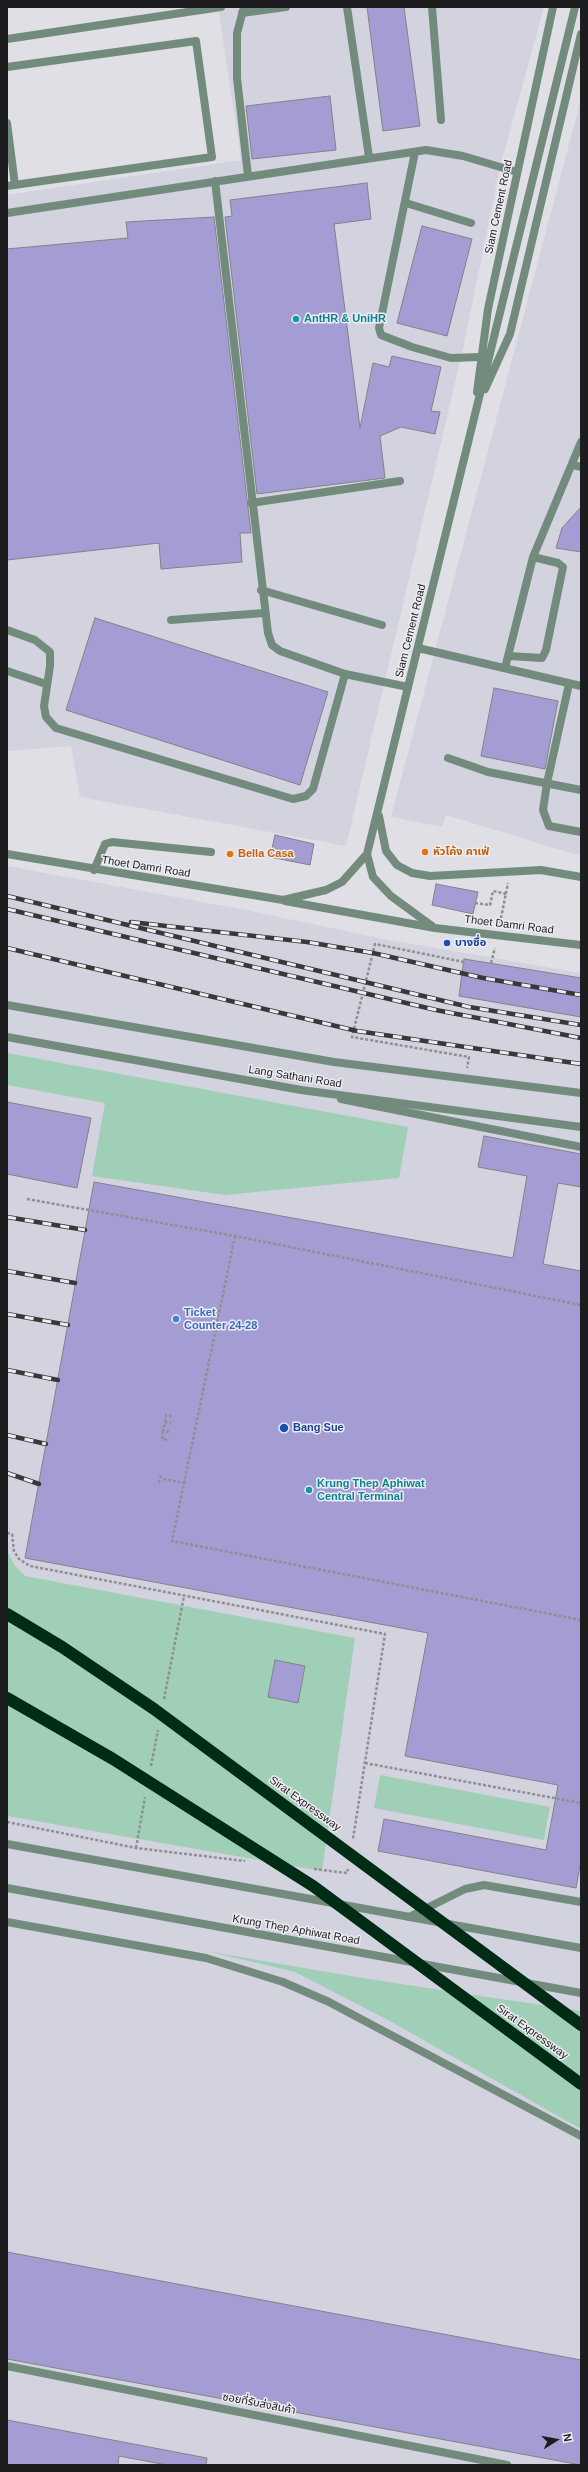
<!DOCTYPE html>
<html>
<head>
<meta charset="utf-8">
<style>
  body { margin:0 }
  #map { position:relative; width:588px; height:2472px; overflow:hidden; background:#dfdfe5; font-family:Helvetica,sans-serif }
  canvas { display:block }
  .frame { position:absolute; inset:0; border:8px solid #1d1d1f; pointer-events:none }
  .north { position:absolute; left:536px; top:2420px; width:40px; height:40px; -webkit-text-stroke:3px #ececf2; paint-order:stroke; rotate:79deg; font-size:11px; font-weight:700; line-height:16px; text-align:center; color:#1d1d1f }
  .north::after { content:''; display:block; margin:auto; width:14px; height:18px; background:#1d1d1f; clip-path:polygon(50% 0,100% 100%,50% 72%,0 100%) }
</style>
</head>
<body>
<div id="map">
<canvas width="588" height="2472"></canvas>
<div class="frame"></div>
<div class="north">N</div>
</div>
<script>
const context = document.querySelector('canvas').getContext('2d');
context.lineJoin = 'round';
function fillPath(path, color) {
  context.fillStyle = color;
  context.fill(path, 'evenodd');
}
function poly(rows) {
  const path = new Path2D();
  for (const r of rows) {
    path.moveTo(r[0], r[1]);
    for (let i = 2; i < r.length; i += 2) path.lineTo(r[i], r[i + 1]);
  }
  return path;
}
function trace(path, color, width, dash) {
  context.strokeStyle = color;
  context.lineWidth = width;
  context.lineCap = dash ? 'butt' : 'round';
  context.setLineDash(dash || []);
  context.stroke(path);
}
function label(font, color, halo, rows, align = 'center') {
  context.font = font + ' Helvetica,"Noto Sans Thai",sans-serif';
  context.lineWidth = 3;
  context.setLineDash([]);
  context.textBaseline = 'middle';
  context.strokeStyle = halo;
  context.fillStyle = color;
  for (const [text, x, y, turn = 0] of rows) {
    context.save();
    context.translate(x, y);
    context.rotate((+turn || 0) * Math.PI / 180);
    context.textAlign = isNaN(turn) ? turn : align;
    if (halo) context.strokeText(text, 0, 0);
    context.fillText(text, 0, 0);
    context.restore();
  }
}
fillPath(poly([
  [218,7,544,7,500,167,463,349,346,846,80,797,71,746,7,751,7,195,241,160],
  [581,99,581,856,446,815,442,827,391,817],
  [7,866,246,910,383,939,581,973,581,2465,7,2465]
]), '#d3d2df');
fillPath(poly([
  [7,1053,408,1127,399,1178,225,1195,92,1176,105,1103,7,1085],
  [7,1538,8,1553,15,1566,25,1576,355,1638,322,1871,7,1816],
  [380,1775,550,1807,544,1840,374,1808],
  [206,1951,362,1978,581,2011,581,2129,388,2020,295,1972]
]), '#a0cfb7');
const building = poly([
  [367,7,404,7,420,126,383,131,367,7],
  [330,96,336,150,252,159,246,106,330,96],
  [367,183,371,219,334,224,360,428,373,363,389,367,392,356,441,367,431,411,440,412,435,434,401,427,380,436,385,478,257,494,225,217,232,216,230,200,367,183],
  [214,217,251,533,240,533,242,562,161,569,159,543,7,560,7,249,128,238,126,222,214,217],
  [422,226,472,239,447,336,397,323,422,226],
  [581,507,581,552,556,548,562,528,581,507],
  [95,618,328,692,300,785,66,710,95,618],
  [494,688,558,701,545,769,481,756,494,688],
  [275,835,314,844,310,865,270,857,275,835],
  [436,884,478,892,473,914,432,905,436,884],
  [464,959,581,978,581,1017,459,996,464,959],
  [7,1102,91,1118,77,1188,7,1174,7,1102],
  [484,1136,581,1154,581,1187,558,1183,543,1264,581,1271,581,1860,576,1888,378,1851,384,1819,546,1850,558,1785,405,1756,428,1633,25,1558,94,1182,513,1258,527,1176,478,1167,484,1136],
  [275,1660,305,1666,298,1703,268,1697,275,1660],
  [7,2252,581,2360,581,2465,7,2359,7,2252],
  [7,2420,207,2458,206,2465,167,2465,119,2456,118,2465,7,2465,7,2420]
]);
fillPath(building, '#a49dd4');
trace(building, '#838288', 1);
trace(poly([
  [475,903,490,905,493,891,507,894],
  [500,923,508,883],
  [464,962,375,944,352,1037,469,1057,467,1068],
  [491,963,495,948],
  [27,1199,235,1236,581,1305],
  [235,1236,172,1541,581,1620],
  [165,1422,166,1415,172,1416],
  [163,1431,162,1439,168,1440],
  [169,1432,163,1431,165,1422,171,1423],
  [163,1479,184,1483],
  [159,1483,161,1475],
  [7,1533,12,1534,14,1551,19,1559,30,1566,385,1634,353,1839],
  [164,1699,184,1596],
  [365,1763,581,1803],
  [151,1766,158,1730],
  [7,1822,136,1848,245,1861],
  [136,1848,145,1797],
  [314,1869,347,1873,348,1869]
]), '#8f8f93', 2.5, [3, 2]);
trace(poly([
  [244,7,237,33,237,78,248,176],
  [347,7,369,157],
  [432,7,441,120],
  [242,13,286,7],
  [7,39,221,7],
  [7,123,15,185],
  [415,152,379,328,381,335,412,347,451,358,480,357],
  [215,181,268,633,272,645,280,651,345,674,408,687],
  [406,203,471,223],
  [7,213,426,150,463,156,517,172],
  [573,465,581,467],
  [251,503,400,481],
  [261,590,382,625],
  [171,620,264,613],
  [7,630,35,640,50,652,50,666,44,706,46,717,56,728,293,799,306,796,313,789,345,674],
  [418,648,581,686],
  [509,656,542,658,546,650,563,567,558,563,533,557],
  [505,668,533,557,581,442],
  [7,671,46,684],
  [569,684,547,783,543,810,549,826,581,832],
  [448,758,488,772,581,790],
  [341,1099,581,1147],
  [409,1917,465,1889,484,1885,581,1902],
  [7,1922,206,1958,283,1982,329,2002,581,2136],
  [7,2366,507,2465]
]), '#738b7c', 8);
trace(poly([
  [7,67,196,41,212,157,7,186],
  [94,870,105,844,112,842,211,852],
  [7,1005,334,1062,581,1093],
  [7,1037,301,1090,581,1127]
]), '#738b7c', 8);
trace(poly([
  [485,389,510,334,581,34],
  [477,392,488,309,553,7],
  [379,816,386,851,397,865,412,873,430,876,541,870,581,877],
  [7,854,283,900,326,890,342,882,367,854,575,7],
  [367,854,373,877,391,896,432,926],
  [285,901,435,928,581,945],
  [7,1844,581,1948],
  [7,1888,581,1993]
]), '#738b7c', 8);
const rail = poly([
  [7,896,469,1007,581,1025],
  [7,909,436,1010,581,1038],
  [131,922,307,942,373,953,483,978,581,995],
  [7,948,357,1031,581,1064],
  [7,1217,85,1230],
  [7,1271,75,1283],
  [7,1314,68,1325],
  [7,1370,58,1380],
  [7,1435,46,1444],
  [7,1473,39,1484]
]);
trace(rail, '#38383a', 4.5);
trace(rail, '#ececf2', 3, [9]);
trace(poly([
  [7,1614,62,1647,154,1709,581,2025],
  [7,1698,113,1759,313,1886,581,2084]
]), '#002c16', 12);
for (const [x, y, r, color] of [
  [296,319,4,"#0f9aa8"],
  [425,852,4,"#e8710a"],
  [230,854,4,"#e8710a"],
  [447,943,4,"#1a4fb4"],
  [176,1319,4,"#3f7fe0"],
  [284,1428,5,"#1a4fb4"],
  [309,1490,4,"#0f9aa8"]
]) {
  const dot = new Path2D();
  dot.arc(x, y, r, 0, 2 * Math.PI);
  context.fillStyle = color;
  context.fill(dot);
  trace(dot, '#ececf2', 1.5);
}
label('11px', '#1d1d1f', '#ececf2', [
  ["Siam Cement Road",499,207,-78],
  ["Siam Cement Road",411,631,-76],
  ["Thoet Damri Road",146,867,9],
  ["Thoet Damri Road",509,925,7],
  ["Lang Sathani Road",295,1077,9],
  ["Sirat Expressway",305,1804,36],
  ["Krung Thep Aphiwat Road",296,1930,10],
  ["Sirat Expressway",532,2032,36],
  ["ซอยที่รับส่งสินค้า",259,2404,11]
]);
label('bold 11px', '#0d838f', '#ececf2', [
  ["AntHR & UniHR",304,319],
  ["Krung Thep Aphiwat",317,1484],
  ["Central Terminal",317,1497]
], 'left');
label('bold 11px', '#c56008', '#ececf2', [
  ["หัวโค้ง คาเฟ่",433,852],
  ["Bella Casa",238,854]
], 'left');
label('bold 11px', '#164399', '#ececf2', [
  ["บางซื่อ",455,943],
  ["Bang Sue",293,1428]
], 'left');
label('bold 11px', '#366cbe', '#ececf2', [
  ["Ticket",184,1313],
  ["Counter 24-28",184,1326]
], 'left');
</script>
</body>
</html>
